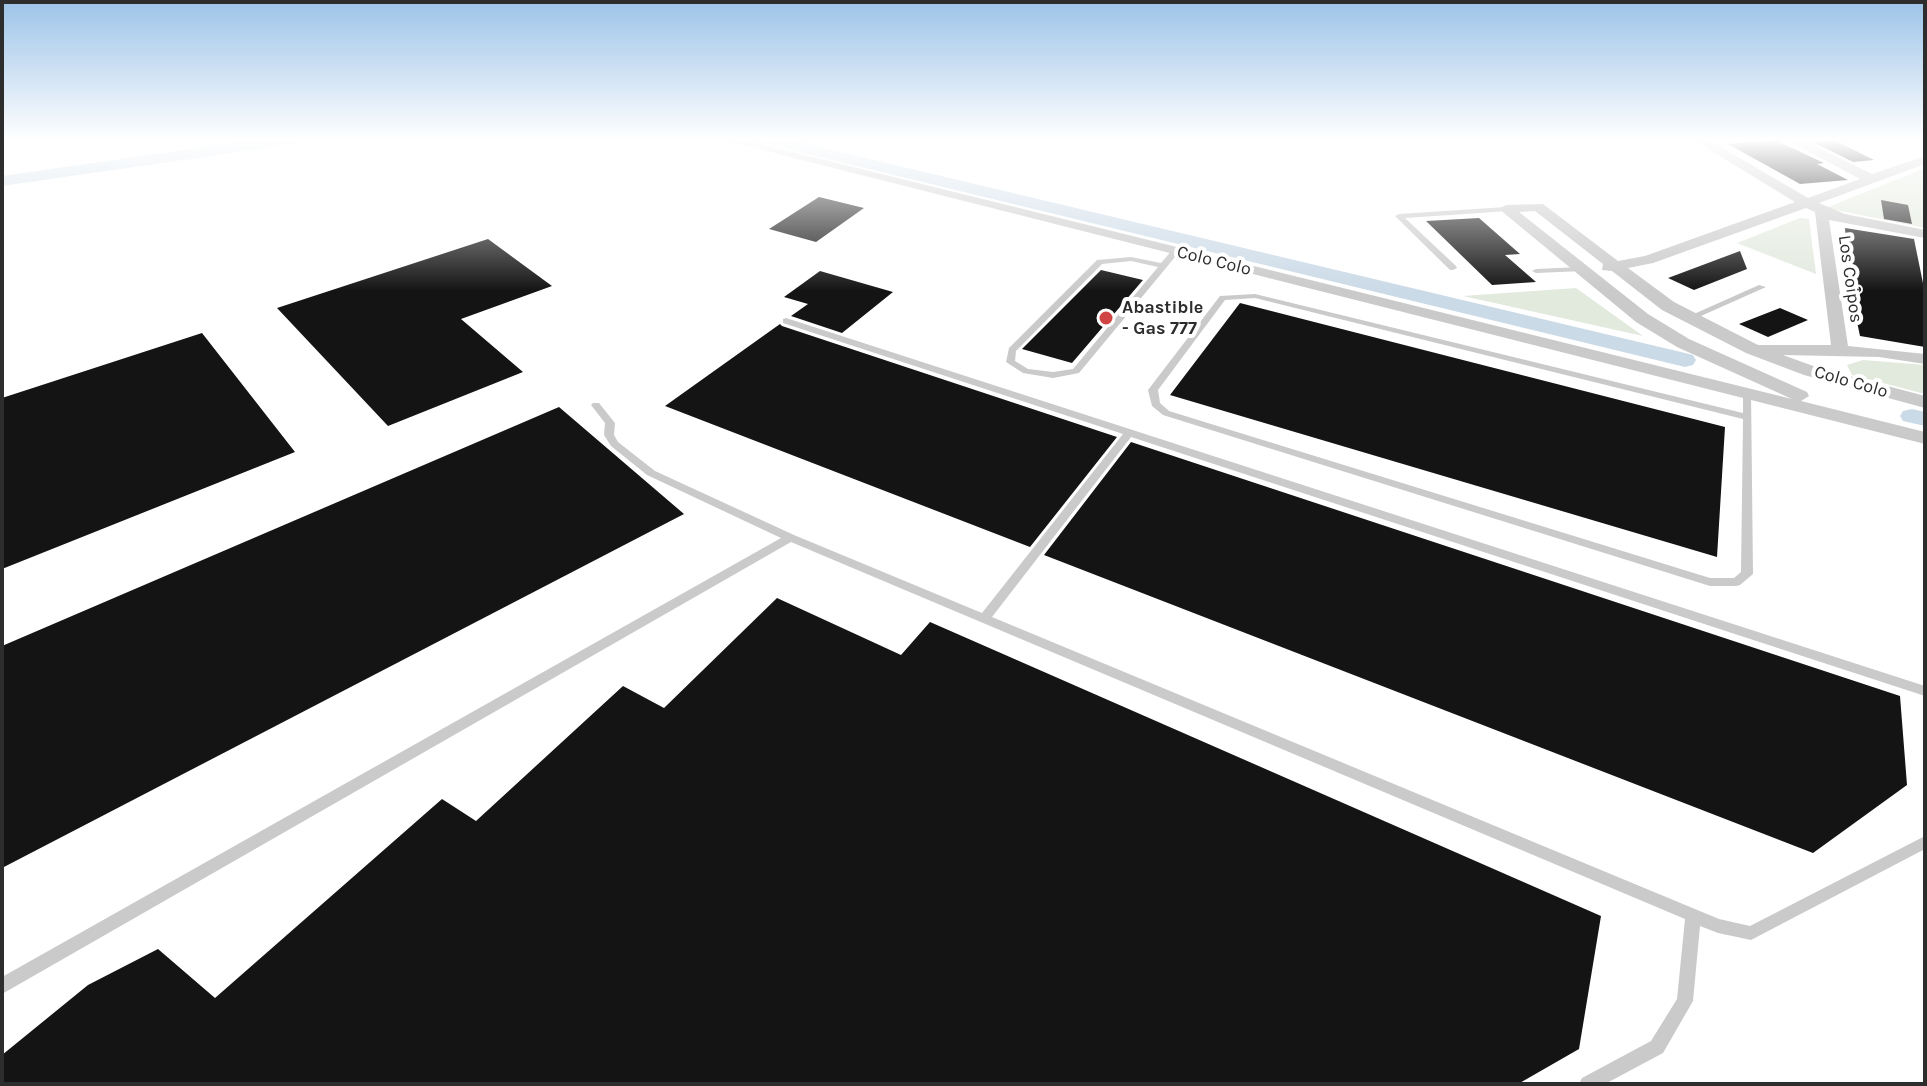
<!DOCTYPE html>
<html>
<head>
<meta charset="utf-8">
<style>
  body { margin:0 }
  #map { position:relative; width:1927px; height:1086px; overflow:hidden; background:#fff; font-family:Karla,sans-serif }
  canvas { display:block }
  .frame { position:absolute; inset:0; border:4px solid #2d2d2d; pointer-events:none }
</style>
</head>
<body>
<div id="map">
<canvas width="1927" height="1086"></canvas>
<div class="frame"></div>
</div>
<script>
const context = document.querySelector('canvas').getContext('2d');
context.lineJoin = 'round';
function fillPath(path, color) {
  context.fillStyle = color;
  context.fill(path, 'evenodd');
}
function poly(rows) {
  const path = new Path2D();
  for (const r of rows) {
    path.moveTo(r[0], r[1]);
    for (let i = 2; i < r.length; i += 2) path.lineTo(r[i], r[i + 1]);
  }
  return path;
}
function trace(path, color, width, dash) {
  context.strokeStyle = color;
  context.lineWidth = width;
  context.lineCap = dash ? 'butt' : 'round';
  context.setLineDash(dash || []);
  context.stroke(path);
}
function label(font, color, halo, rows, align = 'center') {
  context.font = font + ' Karla,sans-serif';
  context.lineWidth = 8;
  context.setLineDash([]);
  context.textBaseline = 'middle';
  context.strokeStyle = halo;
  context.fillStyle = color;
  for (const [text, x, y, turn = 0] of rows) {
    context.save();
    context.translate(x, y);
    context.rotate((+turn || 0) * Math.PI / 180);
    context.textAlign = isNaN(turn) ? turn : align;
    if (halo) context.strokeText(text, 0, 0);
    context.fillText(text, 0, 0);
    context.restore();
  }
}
fillPath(poly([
  [1925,168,1925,228,1826,208],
  [1800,218,1809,219,1816,274,1737,243],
  [1576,288,1643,336,1463,296],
  [1863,360,1925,365,1925,394,1852,375,1847,365]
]), '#e2e9dd');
fillPath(poly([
  [260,139,302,139,294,144,2,186,2,176,260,139],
  [758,139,786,139,1685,353,1693,355,1696,360,1693,365,1685,367,766,144,758,139],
  [1912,409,1925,412,1925,426,1903,421,1900,416,1903,411,1912,409]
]), '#cbdae7');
fillPath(poly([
  [1775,140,1824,163,1817,164,1848,180,1800,184,1728,144],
  [1834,140,1874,160,1853,162,1813,142],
  [819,197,864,208,816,242,769,229],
  [1881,200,1908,205,1912,224,1884,219],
  [1479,218,1520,254,1505,255,1536,282,1492,285,1426,221],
  [1845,228,1914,239,1925,293,1925,347,1860,336,1848,279],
  [488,239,552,286,461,319,523,372,388,426,277,308],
  [1740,251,1747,269,1694,290,1668,278],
  [1101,270,1143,280,1072,363,1022,349],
  [820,271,893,292,842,333,791,316,808,304,784,297],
  [1240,303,1725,427,1717,557,1170,395],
  [1780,308,1808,320,1768,337,1739,324],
  [780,324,782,326,1117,437,1030,547,665,406],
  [202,333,295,452,2,569,2,398],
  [559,407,684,514,2,868,2,646],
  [1131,442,1900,696,1907,785,1813,853,1044,555],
  [777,598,901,655,930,622,1601,916,1579,1049,1518,1084,2,1084,2,1055,88,985,158,949,215,998,442,799,476,821,623,686,664,708]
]), '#141414');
fillPath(poly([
  [1506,207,1510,209,1509,211,1405,218,1456,266,1457,268,1453,270,1450,270,1395,216,1399,214,1506,207],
  [1173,249,1180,251,1079,373,1053,378,1023,373,1006,362,1009,348,1097,260,1131,257,1161,263,1173,249],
  [1131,261,1158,267,1073,369,1053,372,1028,369,1015,361,1016,351,1102,264,1131,261],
  [1580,267,1584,269,1583,271,1536,273,1532,271,1536,269,1580,267],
  [1759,285,1766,287,1692,320,1686,320,1685,318,1759,285],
  [1255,294,1743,413,1743,394,1745,392,1751,392,1753,574,1740,585,1736,586,1710,586,1163,415,1152,406,1148,390,1220,296,1255,294],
  [1255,298,1743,419,1741,572,1734,578,1710,578,1169,411,1160,403,1158,390,1225,300,1255,298],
  [786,318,1925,686,1925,696,1131,437,992,617,1719,919,1750,926,1925,836,1925,849,1751,940,1718,933,1700,926,1693,1001,1663,1053,1605,1084,1579,1084,1582,1078,1651,1041,1677,999,1685,919,791,542,2,994,2,977,781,538,647,475,611,446,604,435,605,423,591,405,593,403,599,403,615,423,614,435,618,442,655,471,794,535,982,613,1123,434,783,323,783,319,786,318]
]), '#cacaca');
fillPath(poly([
  [719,139,740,139,1792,399,1677,347,1636,322,1499,209,1506,205,1543,204,1618,261,1645,256,1795,202,1692,139,1707,139,1808,198,1860,179,1785,139,1801,139,1872,174,1925,156,1925,164,1819,203,1845,214,1925,230,1925,238,1829,220,1848,346,1925,354,1925,364,1879,357,1783,355,1816,367,1925,396,1925,408,1804,375,1746,353,1662,310,1612,271,1602,270,1603,264,1535,211,1519,212,1648,314,1689,339,1807,392,1809,396,1801,401,1925,432,1925,444,719,139],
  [1806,208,1815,212,1831,345,1758,345,1674,302,1628,268,1653,263,1806,208]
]), '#cacaca');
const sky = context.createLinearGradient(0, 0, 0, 291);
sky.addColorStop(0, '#9cc3e8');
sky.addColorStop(0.48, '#fff');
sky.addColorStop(1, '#ffffff00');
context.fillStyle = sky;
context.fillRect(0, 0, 1927, 291);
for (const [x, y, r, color] of [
  [1106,318,8,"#d04444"]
]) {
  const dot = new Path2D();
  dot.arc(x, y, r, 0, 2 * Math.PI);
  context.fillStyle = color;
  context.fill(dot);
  trace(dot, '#fff', 3);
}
label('18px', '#2d2d2d', '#fff', [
  ["Colo Colo",1214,261,14],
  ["Los Coipos",1850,279,82],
  ["Colo Colo",1851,382,16]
]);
label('bold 18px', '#2d2d2d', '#fff', [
  ["Abastible",1122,308],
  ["- Gas 777",1122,329]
], 'left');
</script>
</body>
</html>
